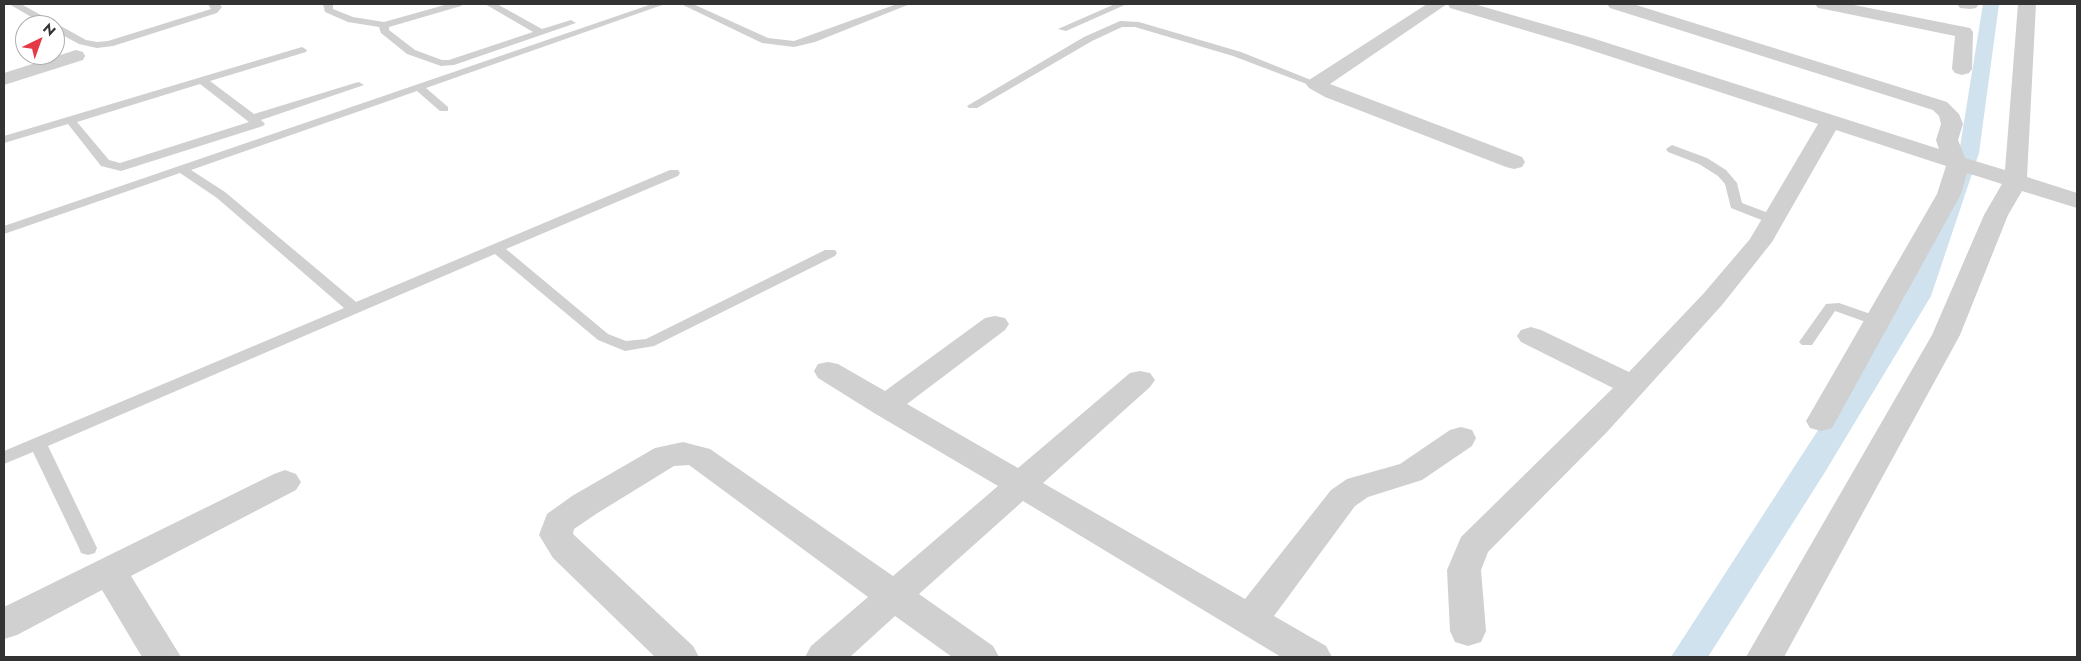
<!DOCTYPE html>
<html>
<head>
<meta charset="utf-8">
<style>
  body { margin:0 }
  #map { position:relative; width:2081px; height:661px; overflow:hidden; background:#fff; font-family:Jost,sans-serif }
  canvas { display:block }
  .frame { position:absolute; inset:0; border:5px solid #333; pointer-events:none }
  .north { position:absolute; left:15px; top:15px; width:50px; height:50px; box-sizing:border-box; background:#fff; border:1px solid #adadad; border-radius:50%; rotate:42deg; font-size:14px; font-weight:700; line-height:20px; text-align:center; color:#333 }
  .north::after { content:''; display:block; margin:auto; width:18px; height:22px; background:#e63946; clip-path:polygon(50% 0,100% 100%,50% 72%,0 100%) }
</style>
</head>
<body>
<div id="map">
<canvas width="2081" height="661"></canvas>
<div class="frame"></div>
<div class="north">N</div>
</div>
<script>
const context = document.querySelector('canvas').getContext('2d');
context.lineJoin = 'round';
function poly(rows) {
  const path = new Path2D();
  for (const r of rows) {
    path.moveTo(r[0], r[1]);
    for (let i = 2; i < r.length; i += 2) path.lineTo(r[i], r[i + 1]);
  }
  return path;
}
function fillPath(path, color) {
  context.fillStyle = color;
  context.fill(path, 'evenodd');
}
fillPath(poly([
  [1983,4,1999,4,1979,153,1931,296,1825,472,1708,657,1671,657,1905,296,1959,153,1983,4]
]), '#cfe2ee');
fillPath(poly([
  [9,4,21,4,86,40,97,42,108,41,211,9,208,4,219,4,222,7,217,13,113,46,97,48,79,44,55,31,55,25,45,25,9,4],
  [323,4,333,4,333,9,353,17,384,22,448,4,463,4,461,6,389,27,389,30,415,50,442,60,449,60,533,32,485,4,497,4,542,29,571,20,576,23,454,65,441,66,407,54,381,33,379,27,348,22,325,12,323,4],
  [652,4,665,4,426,88,448,107,448,111,440,111,417,91,191,170,225,192,356,302,670,170,678,170,680,173,678,176,506,249,608,334,626,341,646,339,825,250,835,250,837,253,835,256,654,346,625,351,598,340,495,254,48,446,97,548,95,553,88,555,81,553,79,548,33,452,4,464,4,451,344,308,217,198,180,173,4,234,4,226,652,4],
  [681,4,693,4,768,38,794,41,897,4,910,4,815,42,794,47,762,43,681,4],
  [1115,4,1127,4,1066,31,1058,29,1115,4],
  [1120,21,1139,22,1241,52,1321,84,1316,87,1312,86,1233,56,1135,27,1122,27,1092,41,977,108,969,108,967,106,1084,37,1120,21],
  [302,47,307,50,306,52,210,81,254,114,355,83,359,82,364,85,261,120,265,124,263,126,121,171,101,166,68,124,4,143,4,136,302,47],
  [200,84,249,122,120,163,109,160,77,122,200,84],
  [1672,145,1707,158,1726,170,1737,183,1742,203,1779,217,1781,220,1779,223,1769,223,1731,208,1725,184,1718,176,1699,164,1668,152,1666,149,1672,145],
  [1839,303,1882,318,1884,321,1877,326,1835,311,1812,345,1802,345,1799,342,1826,304,1839,303]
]), '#d0d0d0');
fillPath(poly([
  [1427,4,1447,4,1330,84,1522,157,1525,162,1522,167,1514,169,1506,167,1325,97,1309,88,1306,84,1309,80,1427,4],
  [1448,4,1474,4,1592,38,1939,149,1936,140,1941,124,1939,116,1933,110,1610,8,1607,4,1633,4,1947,102,1959,114,1963,124,1958,140,1965,158,2005,170,2018,4,2036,4,2027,177,2077,193,2077,208,2022,191,2008,215,1960,335,1784,657,1746,657,1932,335,1984,215,2002,184,1967,173,1961,194,1832,428,1821,431,1810,428,1806,421,1937,194,1946,166,1836,130,1772,242,1722,305,1607,432,1488,552,1481,570,1486,631,1481,642,1468,646,1455,642,1450,631,1447,570,1461,537,1613,388,1521,342,1517,336,1521,330,1531,327,1541,330,1629,372,1704,293,1750,239,1818,124,1578,46,1450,8,1448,4],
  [1815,4,1849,4,1970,28,1973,32,1972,69,1969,73,1962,75,1955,73,1952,69,1955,36,1824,9,1818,8,1815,4],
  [1957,4,1979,4,1976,8,1970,9,1960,8,1957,4],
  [76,50,83,52,85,56,83,60,4,85,4,73,76,50],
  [995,316,1005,318,1009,324,1005,330,907,404,1018,468,1130,373,1140,371,1150,373,1155,380,1150,387,1043,483,1245,599,1331,490,1347,479,1400,464,1450,430,1461,427,1472,430,1476,438,1472,446,1422,480,1368,497,1355,506,1274,616,1326,646,1332,657,1281,657,1023,501,919,594,993,646,999,657,952,657,895,616,850,657,805,657,811,646,868,597,689,465,674,466,596,514,574,529,573,534,693,646,699,657,655,657,553,558,539,535,547,514,572,496,655,448,683,442,710,449,893,576,998,486,874,413,818,378,814,371,818,364,828,362,838,364,885,391,985,318,995,316],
  [285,470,296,474,301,482,296,490,131,576,181,657,142,657,102,590,17,635,4,639,4,607,274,474,285,470]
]), '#d0d0d0');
</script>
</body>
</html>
